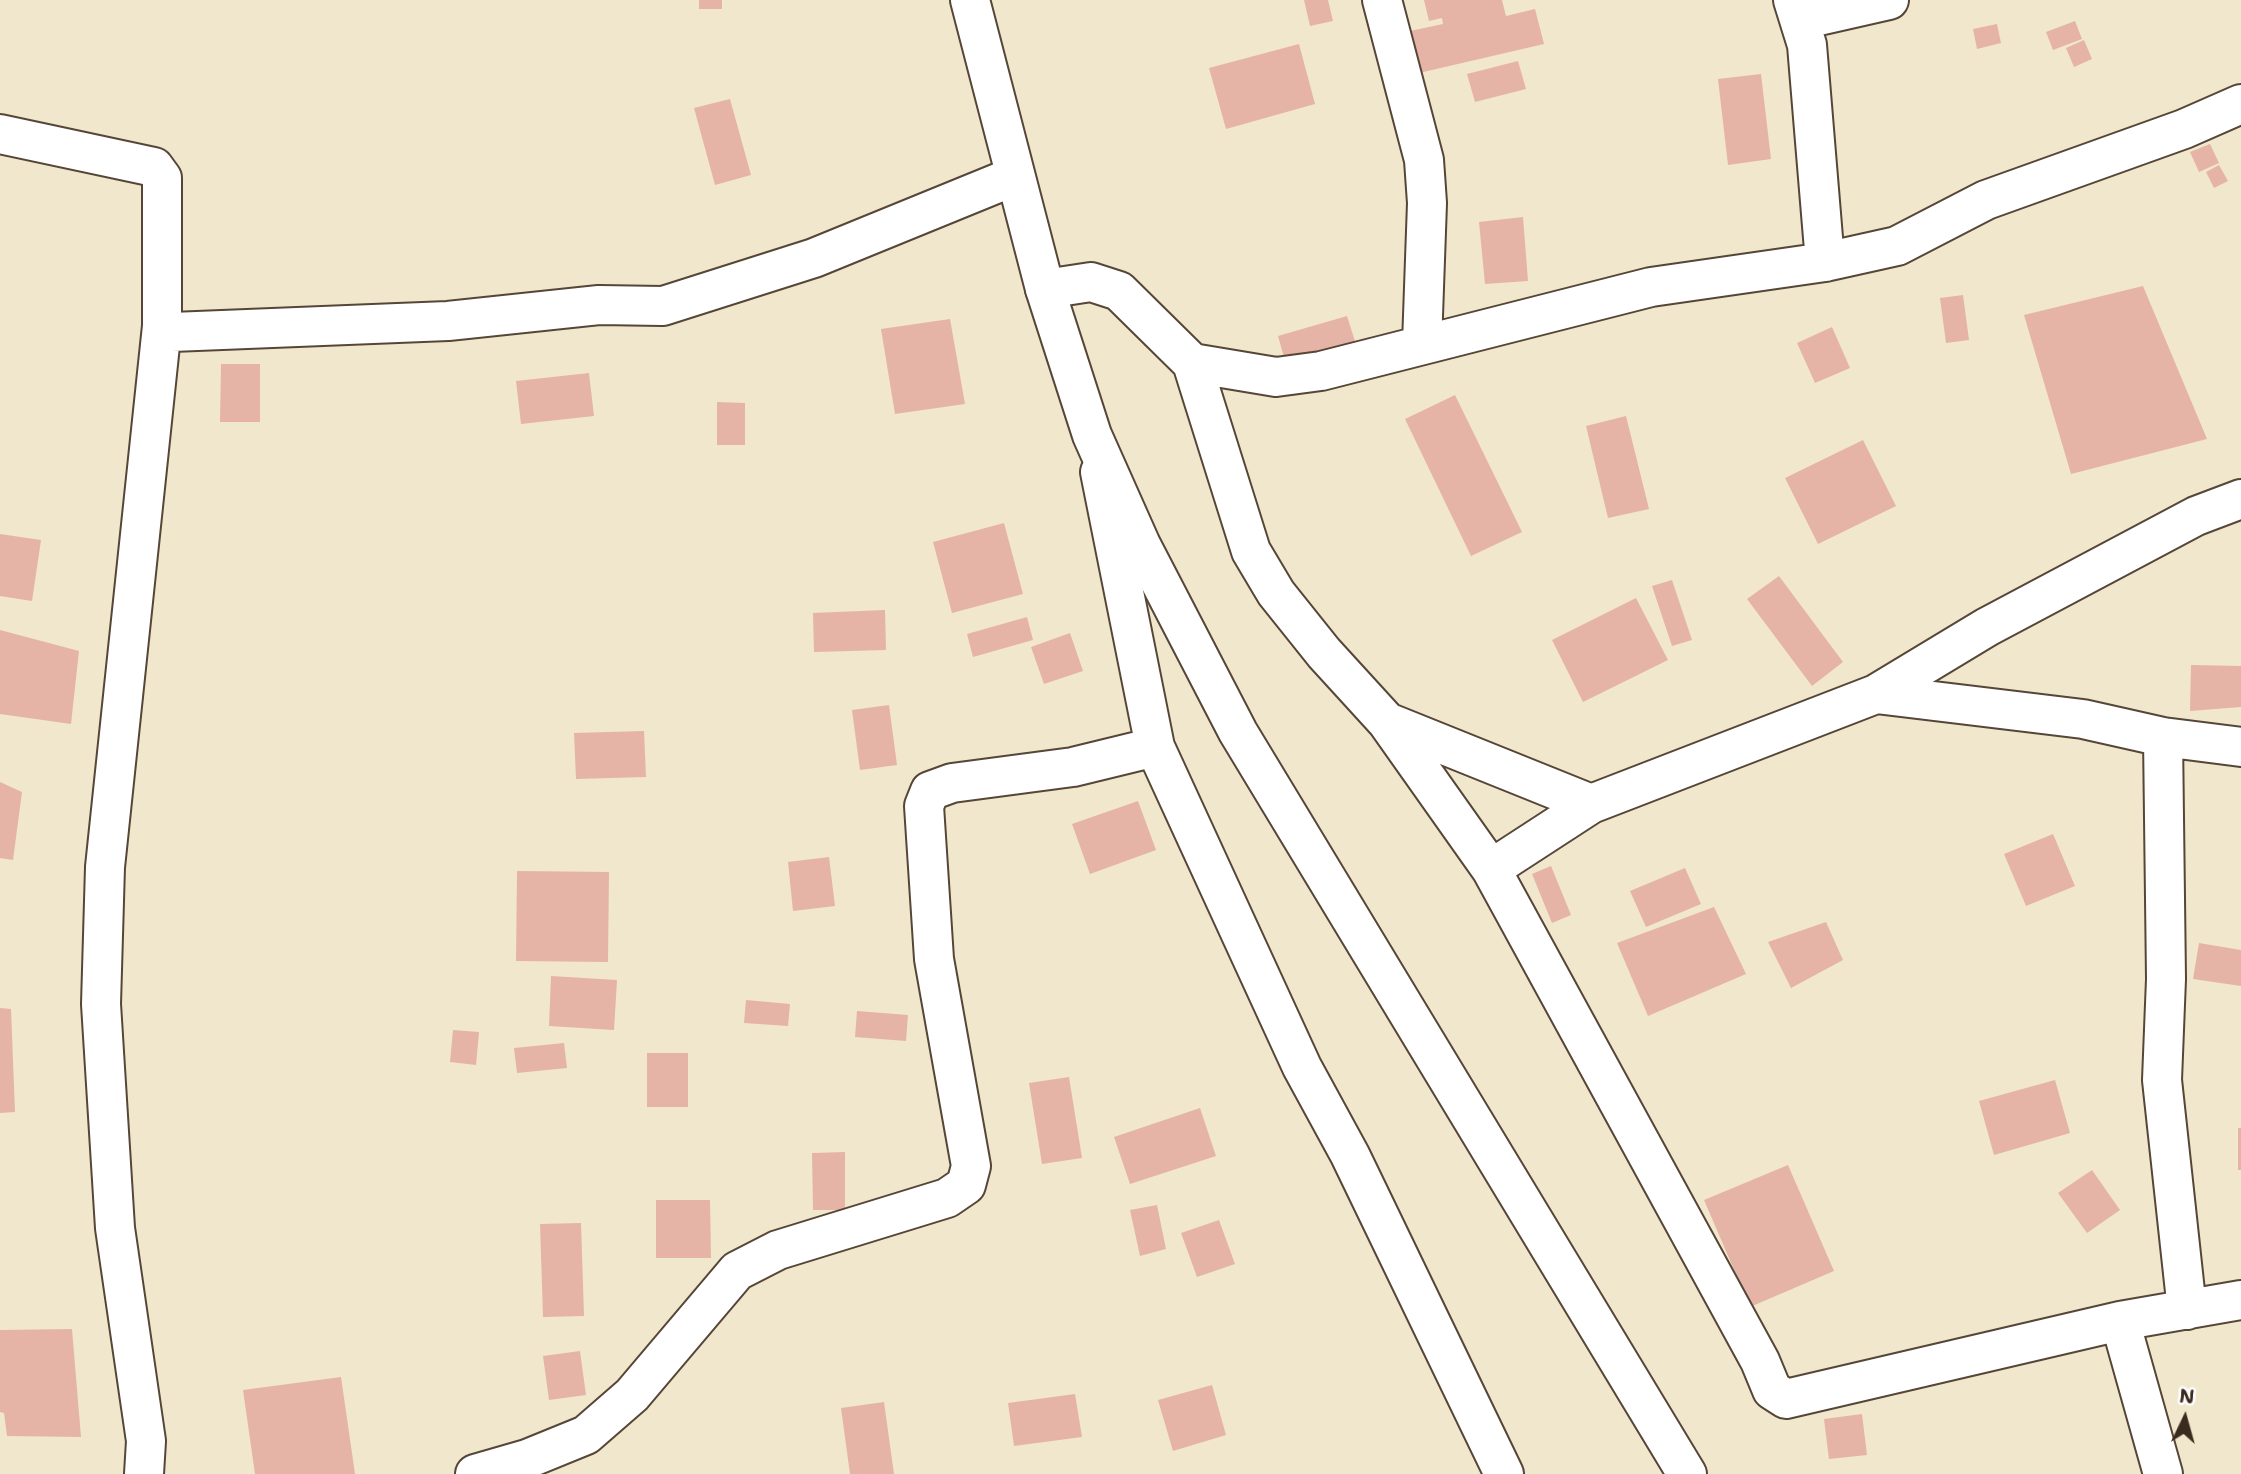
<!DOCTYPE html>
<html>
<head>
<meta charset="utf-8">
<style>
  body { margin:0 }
  #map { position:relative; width:2241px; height:1474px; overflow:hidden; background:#f1e7cd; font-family:"Shantell Sans",sans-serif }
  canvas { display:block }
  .north { position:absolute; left:2150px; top:1383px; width:70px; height:70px; -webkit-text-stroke:5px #fff; paint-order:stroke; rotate:5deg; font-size:19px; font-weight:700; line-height:28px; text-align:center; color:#3b2a1e }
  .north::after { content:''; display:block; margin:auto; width:24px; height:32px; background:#3b2a1e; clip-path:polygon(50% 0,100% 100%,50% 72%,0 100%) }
</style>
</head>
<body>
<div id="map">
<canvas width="2241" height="1474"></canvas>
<div class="north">N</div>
</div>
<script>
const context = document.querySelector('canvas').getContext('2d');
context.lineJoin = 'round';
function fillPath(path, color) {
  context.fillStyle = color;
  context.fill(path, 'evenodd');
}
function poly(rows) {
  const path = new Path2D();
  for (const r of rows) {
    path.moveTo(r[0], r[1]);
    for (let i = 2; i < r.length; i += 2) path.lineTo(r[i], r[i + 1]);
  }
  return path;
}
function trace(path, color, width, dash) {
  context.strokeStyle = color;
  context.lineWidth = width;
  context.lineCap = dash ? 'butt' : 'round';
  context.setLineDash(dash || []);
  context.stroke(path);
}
fillPath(poly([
  [699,0,722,0,722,9,699,9],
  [1304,0,1328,0,1333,21,1310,26],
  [1424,0,1502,0,1506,16,1535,9,1544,44,1419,73,1410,31,1443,24,1442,18,1429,21],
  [2075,21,2082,39,2053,50,2046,32],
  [1997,24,2001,43,1977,49,1973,29],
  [2084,40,2092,59,2074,67,2066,48],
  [1299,44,1315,104,1226,129,1209,68],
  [1518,61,1526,89,1475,102,1467,74],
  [1761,74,1771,159,1728,165,1718,79],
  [730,99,751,175,715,185,694,108],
  [2210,144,2219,163,2199,172,2190,152],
  [2219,165,2228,181,2214,188,2206,172],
  [1523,217,1528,281,1485,284,1479,222],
  [2143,286,2207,439,2071,474,2024,315],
  [1963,295,1969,340,1946,343,1940,298],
  [1347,316,1359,354,1289,375,1278,336],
  [950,319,965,404,895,414,881,329],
  [1832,327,1850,368,1815,383,1797,343],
  [221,364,260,364,260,422,220,422],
  [589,373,594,416,521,424,516,381],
  [1455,395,1522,532,1471,556,1405,419],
  [717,402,745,403,745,445,717,445],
  [1626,416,1649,509,1608,518,1586,426],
  [1863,440,1896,506,1818,544,1785,478],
  [1004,523,1023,594,952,613,933,542],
  [0,534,41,540,32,601,0,596],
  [1779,576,1843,662,1812,686,1747,599],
  [1672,580,1692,640,1672,646,1652,586],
  [1636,598,1668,660,1583,702,1552,640],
  [885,610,886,650,814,652,813,613],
  [1027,617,1033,640,973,657,967,634],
  [0,630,79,651,71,724,0,714],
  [1070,633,1083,671,1044,684,1031,647],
  [2191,665,2241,666,2241,707,2190,711],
  [889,705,897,765,860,770,852,710],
  [644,731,646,777,576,779,574,733],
  [0,782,22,792,13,860,0,858],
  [1138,801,1156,850,1090,874,1072,824],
  [2053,834,2075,886,2026,906,2004,854],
  [829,857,835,906,793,911,788,862],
  [1551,866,1571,915,1552,923,1532,874],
  [1685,868,1701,904,1646,927,1630,891],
  [517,871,609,872,608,962,516,961],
  [1714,907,1746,974,1648,1016,1617,943],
  [1826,922,1843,960,1791,988,1768,942],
  [2199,943,2241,950,2241,986,2193,979],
  [551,976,617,980,614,1030,549,1026],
  [746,1000,790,1004,788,1026,744,1023],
  [0,1008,11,1009,15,1112,0,1113],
  [857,1011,908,1015,906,1041,855,1037],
  [453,1030,479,1032,476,1065,450,1062],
  [564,1043,567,1068,517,1073,514,1048],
  [647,1053,688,1053,688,1107,647,1107],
  [1069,1077,1082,1158,1042,1164,1029,1083],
  [2055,1080,2070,1133,1994,1155,1979,1101],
  [1200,1108,1216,1156,1130,1184,1114,1137],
  [2238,1128,2241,1128,2241,1170,2238,1170],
  [845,1152,845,1210,813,1210,812,1153],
  [1788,1165,1834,1271,1750,1307,1704,1200],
  [2092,1170,2120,1210,2087,1233,2058,1193],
  [656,1200,710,1200,711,1258,656,1258],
  [1157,1205,1166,1249,1140,1256,1130,1210],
  [1219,1220,1235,1264,1197,1277,1181,1233],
  [581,1223,584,1316,543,1317,540,1224],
  [72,1329,81,1437,7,1436,4,1413,0,1412,0,1330],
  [580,1351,586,1395,549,1400,543,1356],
  [341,1377,355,1474,255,1474,243,1390],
  [1212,1385,1226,1435,1173,1451,1158,1400],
  [1075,1394,1082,1437,1014,1446,1008,1403],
  [884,1402,894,1474,850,1474,841,1408],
  [1862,1414,1867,1455,1829,1459,1824,1419]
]), '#e5b4a7');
const minor = poly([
  [1382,0,1424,160,1427,203,1422,344],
  [1793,0,1807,45,1825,262],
  [1801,20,1889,0],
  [0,134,154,167,162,178,162,326,172,332,448,321,599,305,663,306,814,258,1015,176],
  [1045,289,1091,282,1119,291,1192,363,1276,377,1321,371,1651,287,1825,262,1897,246,1986,200,2184,129,2241,104],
  [1192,363,1251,551,1276,593,1324,653,1387,722,1491,869,1760,1361,1772,1390,1786,1399,2120,1321,2241,1300],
  [1100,472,1155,747,1302,1067,1350,1155,1504,1474],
  [1876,694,2083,719,2163,737,2241,747],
  [1387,722,1591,804],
  [2163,737,2166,979,2162,1080,2187,1310],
  [1491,869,1591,804,1876,694,1987,627,2196,516,2241,499],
  [2120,1321,2163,1474],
  [144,1474,146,1441,115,1228,101,1004,105,867,162,326],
  [475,1474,527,1459,586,1435,632,1395,737,1271,778,1250,947,1198,966,1185,971,1166,934,959,924,806,930,791,952,783,1073,767,1155,747]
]);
const major = poly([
  [970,0,1045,289,1092,435,1141,545,1238,732,1687,1474]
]);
trace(minor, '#564638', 42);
trace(major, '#564638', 42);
trace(minor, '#fff', 38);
trace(major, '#fff', 38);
</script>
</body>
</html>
